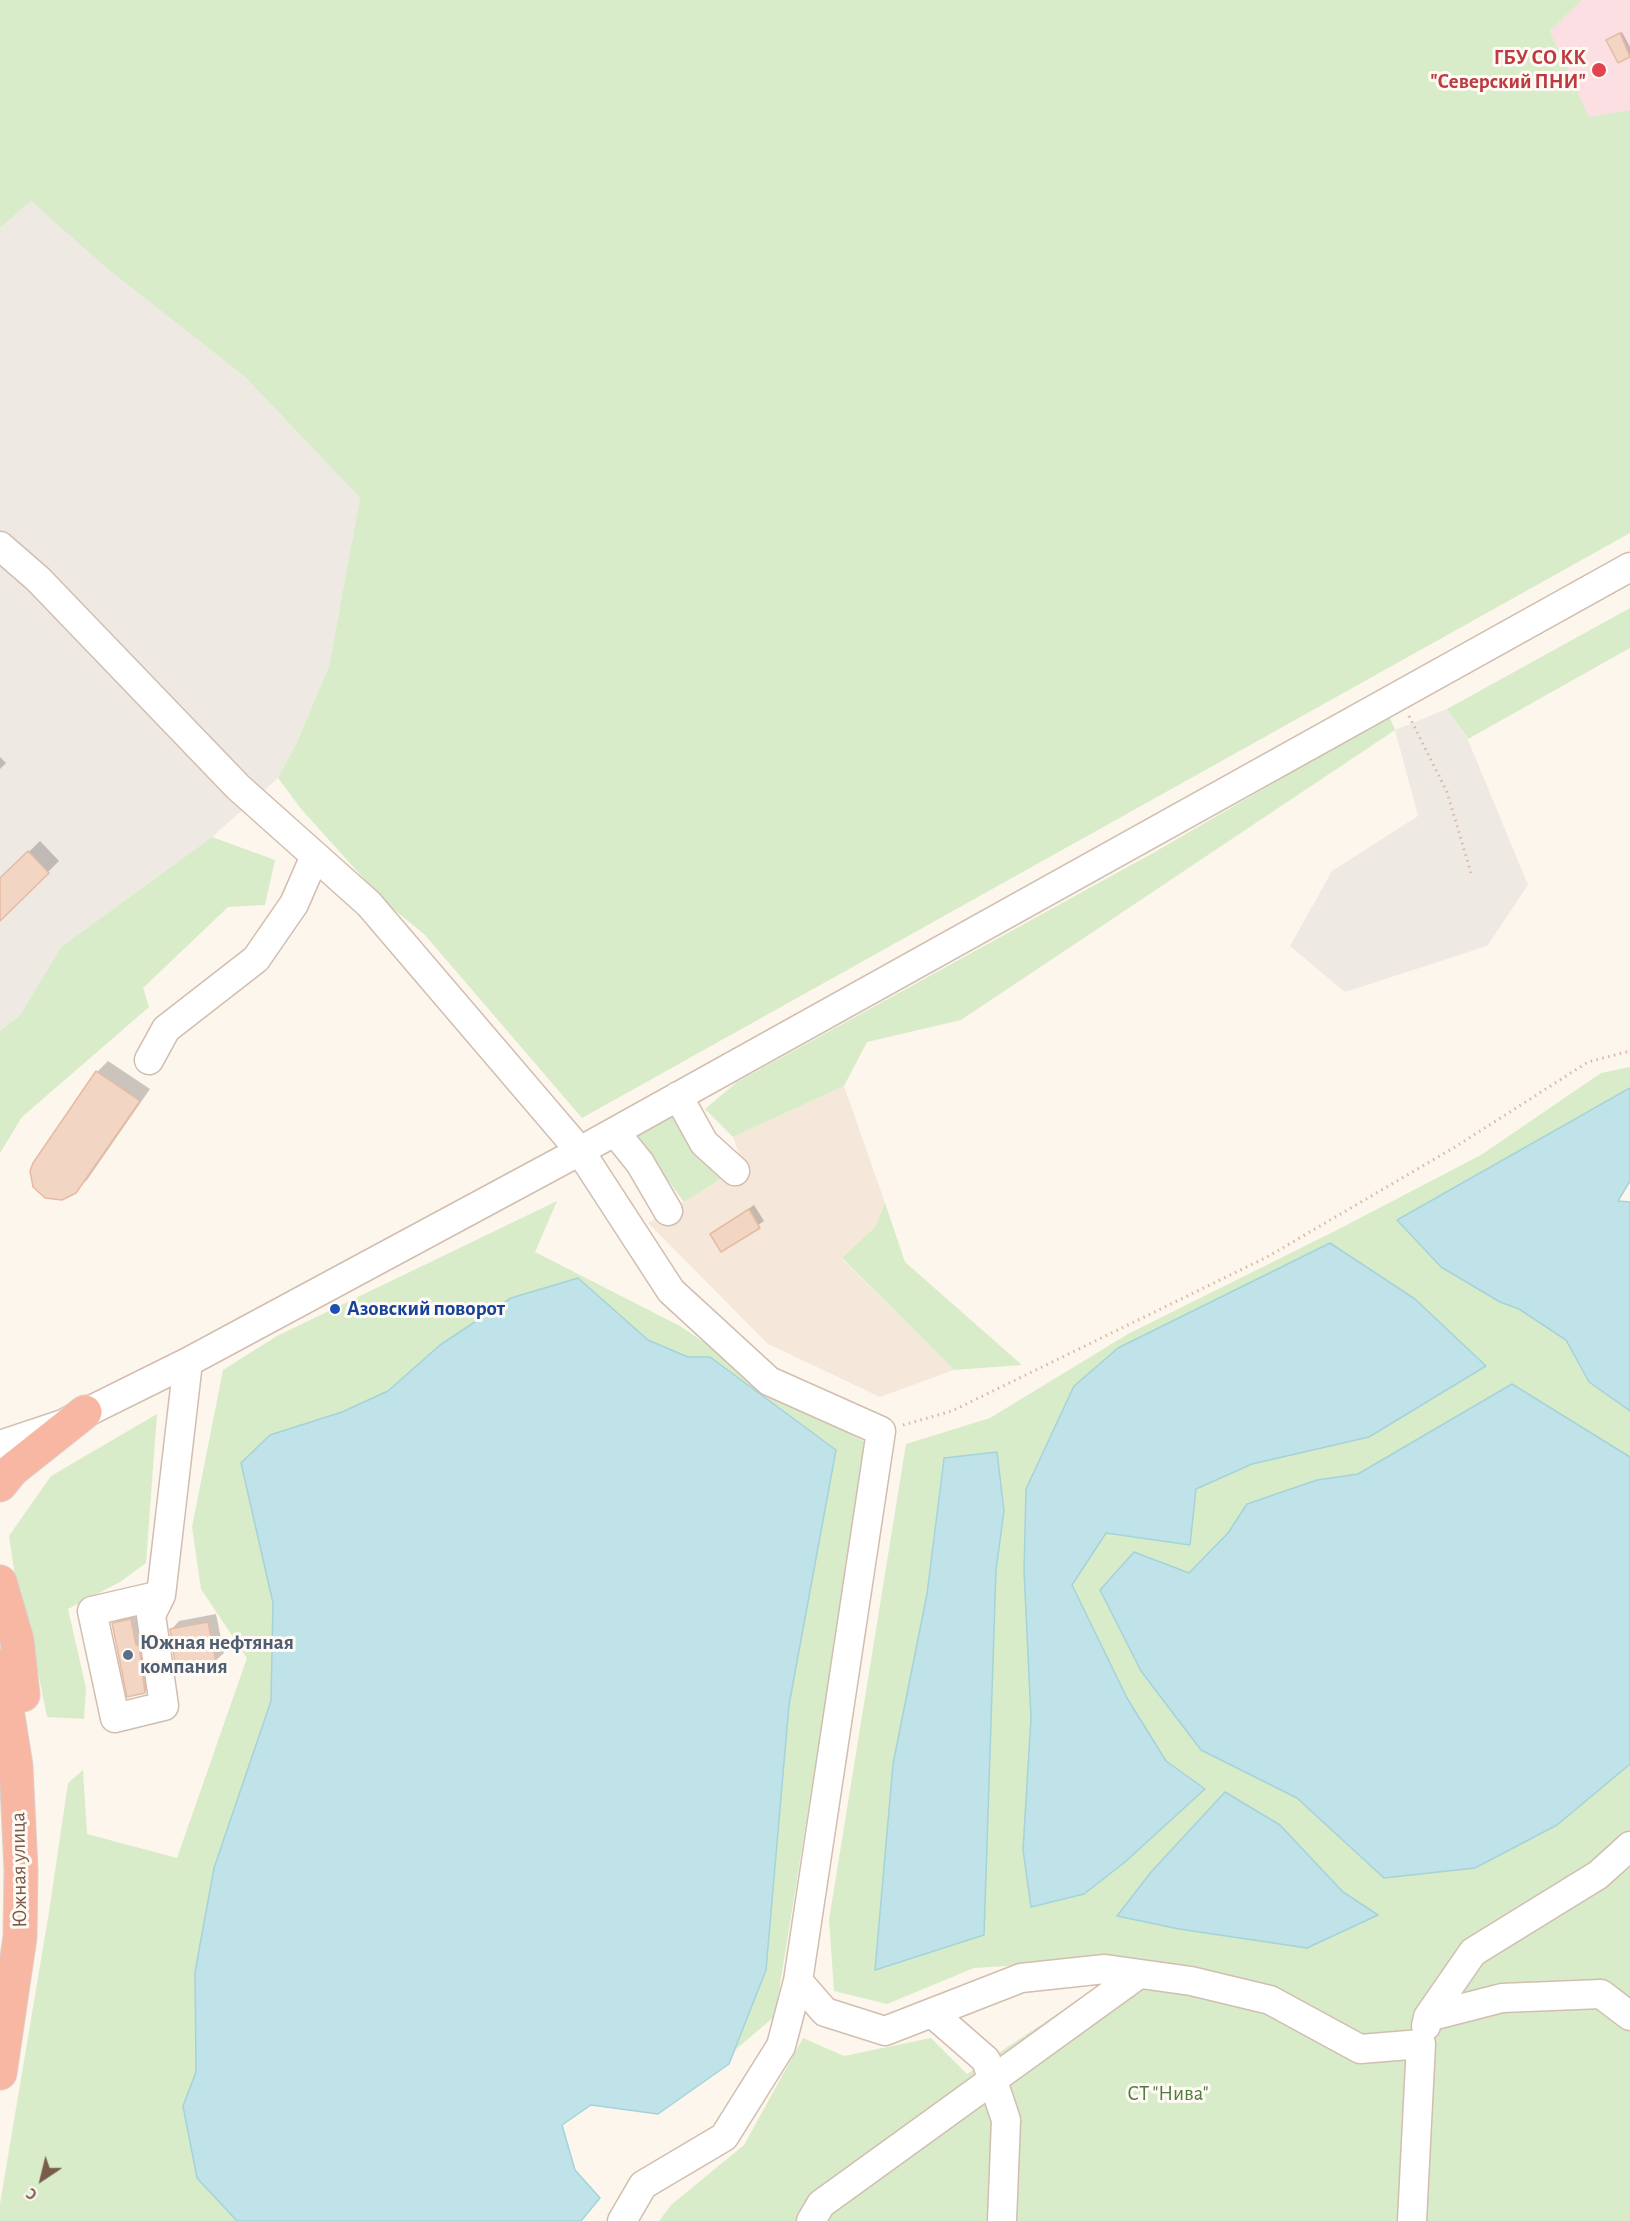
<!DOCTYPE html>
<html>
<head>
<meta charset="utf-8">
<style>
  body { margin:0 }
  #map { position:relative; width:1630px; height:2221px; overflow:hidden; background:#fdf6ec; font-family:"Alegreya Sans",sans-serif }
  canvas { display:block }
  .north { position:absolute; left:12px; top:2149px; width:60px; height:60px; -webkit-text-stroke:4px #fffaf3; paint-order:stroke; rotate:215deg; font-size:16px; font-weight:700; line-height:24px; text-align:center; color:#7a5c4d }
  .north::after { content:''; display:block; margin:auto; width:21px; height:27px; background:#7a5c4d; clip-path:polygon(50% 0,100% 100%,50% 72%,0 100%) }
</style>
</head>
<body>
<div id="map">
<canvas width="1630" height="2221"></canvas>
<div class="north">С</div>
</div>
<script>
const context = document.querySelector('canvas').getContext('2d');
context.lineJoin = 'round';
function fillPath(path, color) {
  context.fillStyle = color;
  context.fill(path, 'evenodd');
}
function poly(rows) {
  const path = new Path2D();
  for (const r of rows) {
    path.moveTo(r[0], r[1]);
    for (let i = 2; i < r.length; i += 2) path.lineTo(r[i], r[i + 1]);
  }
  return path;
}
function trace(path, color, width, dash) {
  context.strokeStyle = color;
  context.lineWidth = width;
  context.lineCap = dash ? 'butt' : 'round';
  context.setLineDash(dash || []);
  context.stroke(path);
}
function label(font, color, halo, rows, align = 'center') {
  context.font = font + ' "Alegreya Sans",sans-serif';
  context.lineWidth = 6;
  context.setLineDash([]);
  context.textBaseline = 'middle';
  context.strokeStyle = halo;
  context.fillStyle = color;
  for (const [text, x, y, turn = 0] of rows) {
    context.save();
    context.translate(x, y);
    context.rotate((+turn || 0) * Math.PI / 180);
    context.textAlign = isNaN(turn) ? turn : align;
    if (halo) context.strokeText(text, 0, 0);
    context.fillText(text, 0, 0);
    context.restore();
  }
}
fillPath(poly([
  [844,1086,885,1203,875,1227,842,1259,954,1370,880,1397,768,1344,648,1223,743,1166,733,1137]
]), '#f5e8da');
fillPath(poly([
  [31,201,244,376,360,498,329,666,298,740,278,778,212,837,61,947,20,1015,0,1031,0,228],
  [1447,709,1468,740,1528,885,1487,946,1345,992,1290,946,1332,871,1418,816,1395,730]
]), '#efe9e4');
fillPath(poly([
  [1582,0,1630,0,1630,110,1589,118,1550,31]
]), '#fbdfe3');
fillPath(poly([
  [0,0,1582,0,1550,31,1589,117,1630,110,1630,533,582,1118,425,935,385,902,302,810,278,778,298,740,329,666,360,498,244,376,107,268,31,201,0,228],
  [1630,608,1630,648,1468,739,1447,709],
  [1389,716,1395,730,961,1020,867,1042,844,1086,733,1137,705,1109,737,1082,1153,853],
  [212,837,275,860,265,905,228,907,143,988,149,1007,22,1117,0,1153,0,1031,20,1015,61,947],
  [1630,1067,1630,1088,1397,1220,1500,1302,1519,1309,1566,1340,1589,1382,1630,1411,1630,1457,1512,1384,1358,1474,1317,1480,1247,1504,1228,1533,1189,1573,1134,1552,1201,1750,1297,1798,1384,1878,1557,1825,1630,1764,1630,2221,659,2221,671,2205,744,2145,803,2038,844,2056,931,2038,967,2074,1141,1958,974,1968,887,2004,834,1991,829,1920,906,1444,990,1418,1128,1334,1335,1231,1481,1155,1601,1073],
  [1074,1386,1369,1437,1252,1464,1196,1489,1190,1545,1106,1532,1072,1585,1127,1698,1166,1761,1204,1789,1031,1907,1023,1850,1031,1718,1024,1570,1026,1489],
  [997,1452,1004,1511,996,1570,875,1970,893,1764,927,1594,943,1459],
  [1225,1792,1280,1825,1343,1892,1377,1914,1307,1948,1179,1929,1118,1916,1151,1872],
  [667,1103,694,1154,721,1179,684,1202,627,1125],
  [557,1201,535,1252,680,1326,800,1408,867,1443,775,2016,734,2051,766,1970,789,1705,836,1450,710,1357,688,1357,648,1340,578,1278,440,1345,388,1391,241,1464,273,1603,271,1701,214,1868,195,1972,196,2072,183,2106,197,2178,237,2221,0,2221,0,2204,49,1912,68,1783,83,1770,87,1834,177,1858,247,1658,201,1589,192,1527,223,1370,277,1336],
  [885,1203,905,1262,1022,1365,954,1370,842,1258,875,1227],
  [157,1414,146,1563,120,1582,68,1609,86,1688,84,1719,47,1717,31,1637,19,1603,9,1536,51,1476]
]), '#d8ecc9');
const water = poly([
  [1630,1088,1630,1181,1618,1201,1630,1202,1630,1411,1589,1382,1566,1340,1519,1309,1500,1302,1441,1267,1397,1220,1630,1088],
  [1330,1243,1415,1299,1486,1366,1369,1437,1252,1464,1196,1489,1190,1545,1106,1533,1072,1585,1127,1698,1166,1761,1205,1789,1125,1862,1084,1894,1031,1907,1023,1850,1031,1718,1024,1570,1026,1489,1074,1386,1118,1348,1330,1243],
  [578,1278,648,1340,688,1357,710,1357,836,1450,789,1705,766,1970,729,2064,658,2114,591,2105,562,2125,575,2170,600,2198,581,2221,237,2221,197,2178,183,2106,196,2072,195,1972,214,1868,271,1701,273,1603,241,1463,270,1435,342,1412,388,1391,440,1345,511,1298,578,1278],
  [1512,1384,1630,1457,1630,1764,1557,1825,1475,1868,1384,1878,1297,1798,1201,1750,1141,1671,1100,1590,1134,1552,1189,1573,1228,1533,1247,1504,1317,1480,1358,1474,1512,1384],
  [997,1452,1004,1511,996,1570,984,1935,875,1970,893,1764,927,1594,944,1458,997,1452],
  [1225,1792,1280,1825,1343,1892,1378,1915,1307,1948,1179,1929,1117,1916,1151,1872,1225,1792]
]);
fillPath(water, '#bfe3e8');
trace(water, '#a5d3da', 1.5);
fillPath(poly([
  [1622,32,1630,47,1630,55,1619,61,1610,38],
  [0,757,6,763,0,769],
  [40,841,59,861,0,919,0,880],
  [108,1061,150,1089,87,1180,75,1191,34,1163,97,1072],
  [754,1205,764,1221,722,1250,712,1234],
  [139,1612,153,1684,145,1692,113,1624,121,1616],
  [216,1614,224,1653,215,1661,171,1630,179,1621]
]), '#0003');
const building = poly([
  [1620,33,1630,57,1618,63,1606,40,1620,33],
  [28,851,49,873,0,921,0,878,28,851],
  [96,1071,140,1101,76,1193,62,1200,45,1198,33,1187,30,1171,33,1163,96,1071],
  [749,1209,760,1228,721,1252,710,1234,749,1209],
  [131,1619,136,1645,139,1645,145,1693,127,1697,112,1623,131,1619],
  [208,1622,216,1662,176,1670,170,1629,208,1622]
]);
fillPath(building, '#f3d5c3');
trace(building, '#e6bba3', 1.5);
const minor = poly([
  [0,546,38,579,238,787,369,904,580,1151,671,1291,769,1381,881,1431,798,1981,825,2012,885,2031,1021,1978,1105,1969,1191,1981,1270,2000,1360,2049,1421,2044,1412,2221],
  [149,1060,166,1029,256,959,294,904,315,856],
  [678,1096,704,1143,735,1171],
  [615,1132,640,1163,668,1211],
  [67,1422,188,1362,580,1151,1630,567],
  [0,1445,63,1424],
  [161,1595,92,1611,115,1718,164,1706,151,1615,161,1595,188,1362],
  [932,2013,986,2060,1006,2120,1002,2221],
  [1428,2017,1473,1952,1598,1875,1630,1846],
  [1426,2026,1428,2017,1502,1998,1601,1994,1630,2016],
  [622,2221,643,2185,724,2137,781,2046,798,1981],
  [811,2221,821,2204,1139,1974]
]);
const highway = poly([
  [0,1485,12,1470,85,1412],
  [0,1582,17,1640,23,1695],
  [0,1666,16,1766,21,1870,20,1937,0,2073]
]);
trace(minor, '#d1beb0', 31);
trace(highway, '#dad1cd', 35);
trace(poly([
  [1409,716,1447,792,1472,876],
  [903,1425,952,1411,1267,1257,1455,1147,1588,1062,1630,1051]
]), '#d9b8a5', 3, [1.5, 4.5]);
trace(minor, '#fff', 28);
trace(highway, '#f7b7a3', 33);
for (const [x, y, r, color] of [
  [1599,70,8,"#e0444e"],
  [335,1309,6,"#1a4fb4"],
  [128,1655,6,"#5c6f8a"]
]) {
  const dot = new Path2D();
  dot.arc(x, y, r, 0, 2 * Math.PI);
  context.fillStyle = color;
  context.fill(dot);
  trace(dot, '#fffaf3', 2);
}
label('bold 21px', '#be3a42', '#fffaf3', [
  ["ГБУ СО КК",1586,58],
  ["\"Северский ПНИ\"",1586,82]
], 'right');
label('bold 21px', '#164399', '#fffaf3', [
  ["Азовский поворот",347,1309]
], 'left');
label('bold 21px', '#4e5e75', '#fffaf3', [
  ["Южная нефтяная",140,1643],
  ["компания",140,1667]
], 'left');
label('21px', '#7a5c4d', '#fffaf3', [
  ["Южная улица",19,1870,-91]
]);
label('21px', '#537a41', '#fffaf3', [
  ["СТ \"Нива\"",1168,2094]
]);
</script>
</body>
</html>
